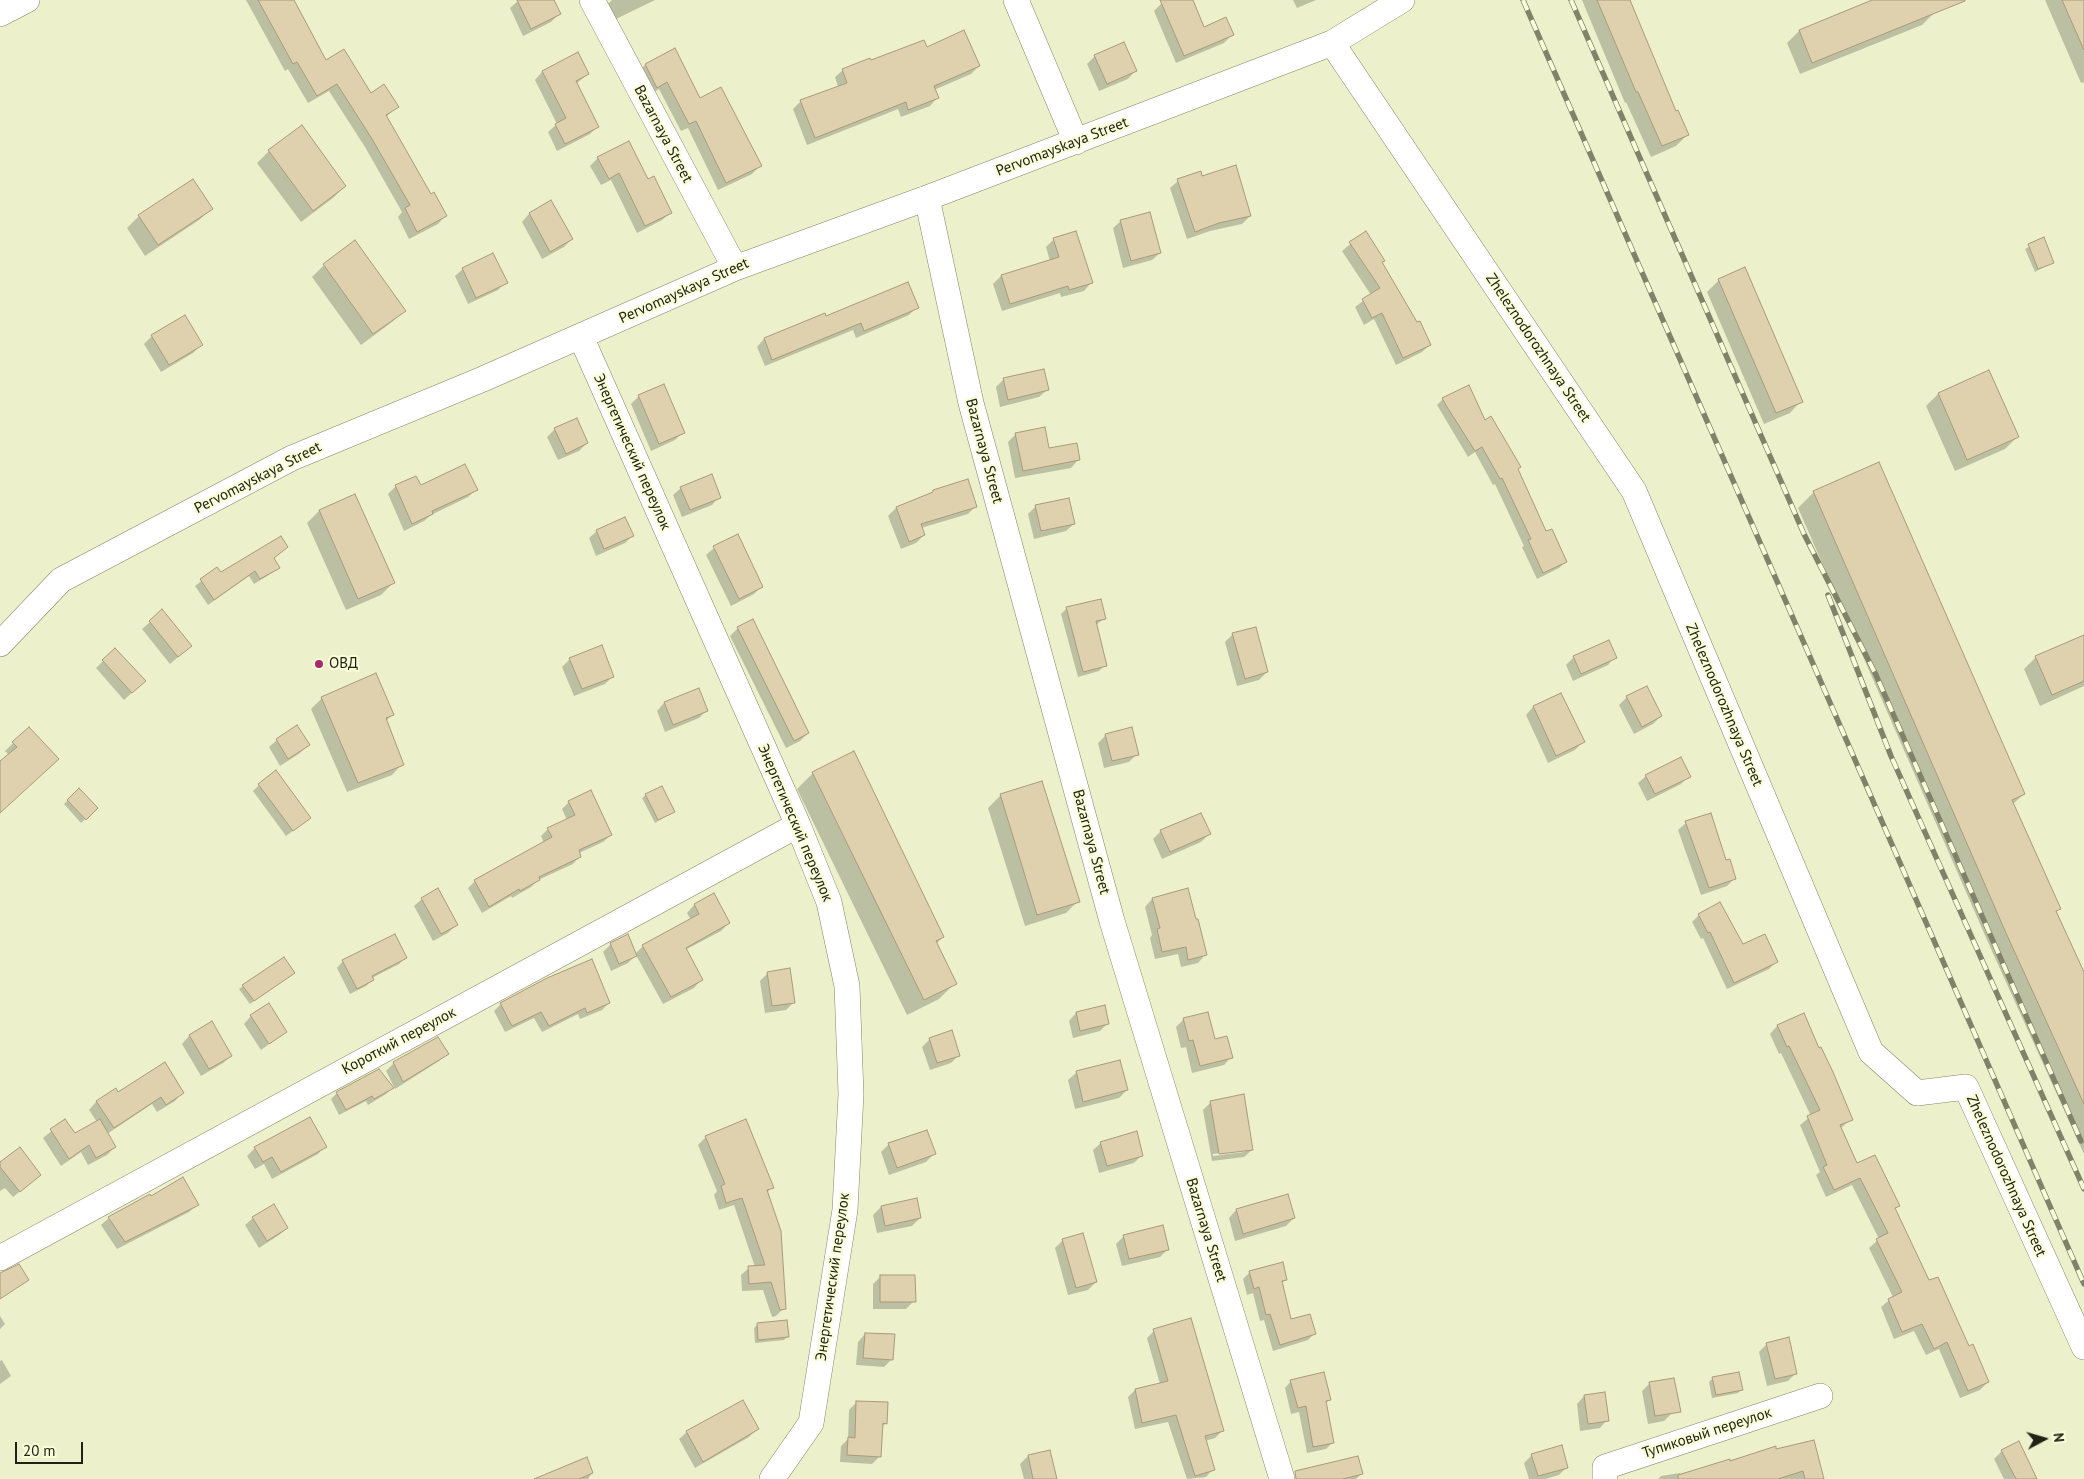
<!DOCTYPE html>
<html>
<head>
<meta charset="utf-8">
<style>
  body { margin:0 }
  #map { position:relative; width:2084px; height:1479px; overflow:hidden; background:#ecf0cb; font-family:"PT Sans",sans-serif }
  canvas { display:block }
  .north { position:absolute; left:2019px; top:1414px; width:50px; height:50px; -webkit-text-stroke:4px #f9fdd8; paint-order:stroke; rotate:84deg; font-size:14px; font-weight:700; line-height:20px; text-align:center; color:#212215 }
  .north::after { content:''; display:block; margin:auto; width:18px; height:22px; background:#212215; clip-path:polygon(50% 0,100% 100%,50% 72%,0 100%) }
  .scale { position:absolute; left:15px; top:1442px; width:68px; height:22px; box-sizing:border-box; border:2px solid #212215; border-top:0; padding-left:6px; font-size:15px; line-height:18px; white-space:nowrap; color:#212215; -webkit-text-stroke:4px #f9fdd8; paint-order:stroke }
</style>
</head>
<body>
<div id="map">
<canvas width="2084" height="1479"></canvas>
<div class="north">N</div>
<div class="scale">20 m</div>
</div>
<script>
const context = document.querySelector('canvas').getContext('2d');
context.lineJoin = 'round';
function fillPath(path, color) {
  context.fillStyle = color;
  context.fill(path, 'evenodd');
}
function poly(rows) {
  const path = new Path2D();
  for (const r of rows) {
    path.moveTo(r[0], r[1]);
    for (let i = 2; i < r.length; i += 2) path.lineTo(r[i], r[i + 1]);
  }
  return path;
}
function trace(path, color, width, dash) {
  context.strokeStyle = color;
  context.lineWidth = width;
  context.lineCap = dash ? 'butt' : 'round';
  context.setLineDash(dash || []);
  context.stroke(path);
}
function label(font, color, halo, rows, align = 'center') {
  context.font = font + ' "PT Sans",sans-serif';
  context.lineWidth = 4.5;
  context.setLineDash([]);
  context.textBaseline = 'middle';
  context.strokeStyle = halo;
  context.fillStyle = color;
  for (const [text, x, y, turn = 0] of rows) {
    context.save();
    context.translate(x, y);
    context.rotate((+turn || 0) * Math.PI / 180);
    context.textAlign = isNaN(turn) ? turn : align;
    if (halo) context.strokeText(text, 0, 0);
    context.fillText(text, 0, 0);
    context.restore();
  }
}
fillPath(poly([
  [246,0,293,0,326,62,370,94,397,107,386,117,430,196,445,216,438,224,409,239,398,217,402,212,365,147,329,91,308,103,288,69,285,71],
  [519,0,552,0,559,14,551,22,523,36,510,8],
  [612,0,655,0,612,21,605,7],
  [1169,0,1191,0,1203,28,1232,35,1224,43,1176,63,1154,11,1162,3],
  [1293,0,1316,0,1297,8],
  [1582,0,1628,0,1675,113,1688,134,1676,146,1651,157,1626,102,1625,103],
  [1876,0,1928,0,1934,13,1922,25,1800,74,1787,43,1799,31],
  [2045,0,2084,0,2084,82,2081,83],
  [577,54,588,74,576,84,598,126,590,134,557,151,548,132,557,124,535,80,542,72],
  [1095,56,1135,71,1128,79,1099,91,1087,64],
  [870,62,979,66,971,74,934,90,937,98,930,106,901,117,898,109,807,145,793,109,801,101,838,87,835,77,843,70],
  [645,65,700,100,760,166,752,174,718,190,688,128,681,131,659,89,649,95,638,72],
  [269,151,345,186,333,198,301,222,257,163],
  [598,158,648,181,670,213,662,220,637,233,611,180,601,185,590,166],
  [1202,177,1250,216,1242,224,1210,231,1187,239,1170,188,1178,181],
  [193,181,211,209,199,220,145,256,127,228,139,216],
  [551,202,572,239,564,247,542,259,522,222,529,214],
  [1121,221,1160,253,1152,260,1123,268,1113,228],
  [1365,232,1381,263,1430,345,1422,352,1396,365,1374,319,1364,325,1355,307,1371,295,1342,251],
  [1054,239,1091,283,1084,291,1061,297,1060,293,1002,311,993,284,1001,276,1050,261,1046,247],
  [2043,239,2053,262,2035,272,2025,249],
  [324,265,404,310,392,322,361,345,312,277],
  [463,269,506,282,498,290,468,304,455,276],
  [1719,280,1801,401,1790,413,1764,424,1707,292],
  [917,307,909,315,856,338,853,330,765,366,757,347,764,339,824,315,825,318],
  [152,336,201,345,193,353,161,372,144,344],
  [1989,372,2017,437,2005,449,1955,471,1926,406,1938,394],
  [1003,380,1047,390,1039,397,1000,407,996,387],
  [639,396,683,432,675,440,651,451,631,404],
  [1443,399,1484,422,1516,470,1546,533,1566,562,1559,568,1537,579,1522,547,1524,546,1495,484,1493,485,1475,452,1468,457,1437,405],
  [555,429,587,443,579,451,558,460,547,437],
  [1016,434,1048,450,1078,460,1071,468,1015,478,1008,442],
  [416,477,420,487,476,490,468,497,431,515,424,521,404,531,388,494,396,486],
  [681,488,719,497,712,505,682,517,673,495],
  [933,491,976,506,968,514,921,528,924,535,916,543,901,549,888,516,896,508,929,495],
  [1814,492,2024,794,2013,804,2059,909,2056,912,2084,975,2084,1154,1991,949,1798,508],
  [354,495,393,583,381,595,346,610,307,523,319,511],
  [1036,506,1074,524,1066,531,1034,539,1028,514],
  [597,531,632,536,625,543,596,556,589,538],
  [286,547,273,559,278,567,272,573,254,584,249,576,208,605,195,586,217,569,220,573],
  [714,548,762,586,754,594,731,606,706,555],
  [1067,608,1105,618,1096,625,1105,665,1099,671,1078,677,1061,614],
  [150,622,191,646,170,664,142,629],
  [738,628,808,733,800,741,786,748,730,636],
  [1233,634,1267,672,1259,680,1237,686,1225,642],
  [2084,636,2084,686,2040,706,2024,669,2036,657],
  [1574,657,1615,657,1608,665,1573,681,1566,665],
  [570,659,613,676,605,684,574,696,562,667],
  [103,661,136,689,124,700,96,668],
  [1560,694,1583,742,1575,750,1548,763,1526,715,1533,707],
  [1627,697,1661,716,1653,724,1634,734,1619,705],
  [322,698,393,714,386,721,402,764,392,775,347,792,311,709],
  [664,703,706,711,699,718,665,732,657,711],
  [29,728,0,812,0,763,9,755,5,751],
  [1106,735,1137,754,1129,762,1104,768,1098,743],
  [277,740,308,745,300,753,280,766,269,747],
  [813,773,943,937,936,944,955,983,939,999,907,1015,797,789],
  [1646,776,1689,776,1681,784,1647,801,1638,783],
  [1042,782,1078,901,1066,913,1025,926,988,808,1000,796],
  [259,785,310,818,286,836,253,791],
  [79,790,96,808,81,823,64,804],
  [646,795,673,812,655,823,642,798],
  [569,802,611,835,603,842,579,853,580,856,573,864,538,880,531,887,512,898,511,896,482,913,468,888,475,881,544,843,541,836,548,829,567,820,562,809],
  [1686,823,1725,862,1735,878,1727,886,1701,895,1678,830],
  [1161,831,1209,834,1201,842,1162,859,1153,839],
  [422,899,456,925,448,933,433,941,414,906],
  [1152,899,1205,955,1198,963,1181,967,1178,954,1155,959,1150,938,1152,935,1145,907],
  [694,905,729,923,721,931,685,950,701,980,694,988,663,1004,636,955,628,963,611,971,603,952,611,944,635,954,643,946,691,920,687,913],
  [1699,915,1743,946,1776,962,1769,969,1727,989,1703,938,1701,939,1692,922],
  [406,957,399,964,372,978,372,980,366,986,350,994,337,968,343,961],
  [768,973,793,1003,786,1010,765,1013,760,981],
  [290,976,250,1004,239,989,243,986],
  [609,1003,602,1010,580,1019,578,1014,542,1032,534,1018,505,1032,494,1011,501,1004],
  [1076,1013,1108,1023,1100,1031,1073,1038,1069,1021],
  [1803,1015,1851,1119,1841,1128,1856,1164,1898,1206,1894,1210,1929,1282,1988,1382,1980,1390,1960,1398,1939,1349,1926,1355,1914,1331,1894,1339,1881,1307,1893,1297,1869,1248,1879,1239,1852,1185,1826,1197,1816,1175,1820,1172,1800,1125,1811,1116,1781,1053,1779,1054,1770,1034,1777,1026],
  [251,1016,286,1032,261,1050,244,1024],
  [1184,1019,1214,1040,1231,1057,1224,1065,1192,1073,1186,1047,1181,1048,1176,1027],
  [212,1023,231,1056,223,1063,201,1076,182,1044,189,1036],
  [930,1039,959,1055,951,1063,930,1070,922,1047],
  [447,1054,439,1061,395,1089,386,1071,394,1063],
  [1120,1062,1127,1090,1119,1098,1075,1109,1068,1080,1076,1073],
  [392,1088,386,1094,368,1105,366,1101,339,1115,331,1099,337,1093],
  [115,1090,118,1093,182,1093,175,1101,157,1112,152,1104,107,1134,115,1147,107,1155,88,1165,81,1152,61,1166,43,1138,65,1120,74,1134,97,1122,89,1110,96,1102],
  [1211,1102,1252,1150,1244,1157,1212,1161,1203,1110],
  [1245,1150,1245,1152,1213,1156,1213,1154],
  [706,1137,772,1187,767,1193,784,1308,776,1316,772,1317,763,1290,742,1291,741,1275,749,1268,755,1267,734,1205,719,1210,714,1195,717,1191,698,1145],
  [1101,1143,1142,1155,1134,1163,1099,1173,1093,1150],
  [889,1144,934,1154,926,1162,889,1175,881,1152],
  [325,1146,318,1154,272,1179,264,1164,255,1169,247,1156,255,1148],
  [0,1164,33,1181,13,1197,5,1188,0,1191],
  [916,1200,920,1218,912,1226,877,1233,873,1215,881,1207],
  [197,1205,189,1212,117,1249,101,1225,109,1218],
  [1236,1210,1294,1218,1286,1226,1235,1241,1229,1218],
  [253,1218,287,1228,279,1235,259,1248,245,1225],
  [1124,1236,1168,1249,1160,1257,1122,1266,1116,1244],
  [1063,1240,1096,1282,1088,1290,1068,1295,1055,1248],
  [1250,1272,1286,1279,1281,1284,1291,1321,1315,1333,1308,1340,1273,1351,1264,1320,1260,1321,1253,1293,1247,1295,1243,1279],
  [880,1277,914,1301,906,1309,873,1309,873,1284],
  [0,1316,5,1324,0,1329],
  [757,1325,787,1337,784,1340,755,1343,754,1328],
  [1154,1331,1222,1431,1215,1438,1205,1441,1213,1469,1206,1477,1187,1479,1168,1422,1135,1429,1128,1397,1135,1390,1160,1384,1147,1338],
  [865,1334,892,1359,884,1367,856,1365,858,1342],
  [1767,1344,1796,1373,1788,1381,1767,1386,1759,1352],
  [2,1360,11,1376,0,1384,0,1361],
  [1713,1378,1741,1390,1738,1393,1712,1398,1709,1382],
  [1291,1381,1330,1399,1325,1404,1332,1443,1326,1449,1307,1453,1299,1412,1291,1414,1285,1388],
  [1650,1383,1672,1413,1664,1421,1648,1424,1642,1391],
  [1584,1396,1607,1420,1600,1428,1580,1431,1577,1404],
  [857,1402,886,1423,881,1428,879,1457,872,1464,840,1462,841,1446,848,1439,849,1410],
  [757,1429,749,1437,695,1468,679,1439,687,1432],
  [1775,1448,1776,1450,1823,1479,1703,1479,1709,1466],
  [2002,1451,2030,1479,2004,1479,1994,1459],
  [1532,1455,1567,1467,1559,1475,1545,1479,1529,1479,1524,1463],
  [1028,1456,1056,1479,1024,1479,1020,1464],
  [592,1473,588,1479,549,1479],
  [1680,1473,1681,1479,1658,1479,1661,1476],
  [1361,1474,1356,1479,1318,1479]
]), '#0003');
const building = poly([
  [258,0,294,0,326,60,344,49,371,93,384,84,399,107,386,115,431,194,434,192,447,216,417,232,405,208,410,205,372,139,337,84,317,96,297,62,293,64,258,0],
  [517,0,554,0,561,14,531,29,517,0],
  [1160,0,1193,0,1204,27,1226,17,1234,35,1184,56,1160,0],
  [1597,0,1630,0,1676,111,1678,110,1689,135,1662,146,1638,92,1636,92,1597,0],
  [1872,0,1965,0,1965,1,1812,63,1799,30,1872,0],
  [2062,0,2084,0,2084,50,2062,0],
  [964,30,980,66,934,86,939,98,908,110,906,102,815,138,800,100,847,83,842,69,870,58,871,60,924,40,927,47,964,30],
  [1124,42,1137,71,1107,84,1094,55,1124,42],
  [675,48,700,98,721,87,762,166,726,183,696,121,689,124,667,82,657,88,645,64,675,48],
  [578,52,589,74,576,81,599,127,565,144,555,124,566,118,542,71,578,52],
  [302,125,346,186,313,211,268,150,302,125],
  [629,141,648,179,654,176,672,213,645,226,619,173,609,179,597,157,629,141],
  [1236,165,1251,216,1219,223,1195,232,1177,179,1201,171,1202,176,1236,165],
  [193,179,213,209,158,245,138,215,193,179],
  [551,200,573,239,550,252,529,213,551,200],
  [1150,212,1161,253,1131,261,1120,220,1150,212],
  [1076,231,1093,283,1069,290,1068,286,1010,304,1001,275,1059,257,1053,238,1076,231],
  [1366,231,1385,261,1382,262,1417,322,1420,321,1431,345,1403,358,1382,313,1372,318,1362,299,1380,288,1349,242,1366,231],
  [2044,237,2054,263,2038,269,2028,244,2044,237],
  [355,240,406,311,373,334,323,264,355,240],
  [493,253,508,283,476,298,462,268,493,253],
  [1745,267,1803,402,1776,413,1718,279,1745,267],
  [908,282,919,308,864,331,861,323,772,360,764,338,825,313,826,316,908,282],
  [185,315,203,345,169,365,151,335,185,315],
  [1044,369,1049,390,1008,400,1003,378,1044,369],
  [1989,370,2019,437,1967,460,1938,393,1989,370],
  [664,384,685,433,659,444,638,395,664,384],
  [1469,385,1485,420,1491,416,1521,467,1518,469,1546,531,1552,529,1567,562,1543,573,1528,540,1531,539,1502,478,1500,479,1482,447,1475,451,1447,407,1442,398,1469,385],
  [577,418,588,443,566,454,554,428,577,418],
  [1045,427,1049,448,1077,443,1080,460,1023,471,1015,433,1045,427],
  [1879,462,2025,794,2012,800,2061,909,2056,911,2084,972,2084,1104,2006,933,1813,491,1879,462],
  [465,464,478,490,432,511,433,514,412,524,395,485,416,476,421,485,465,464],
  [712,474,721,498,690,510,680,487,712,474],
  [968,479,977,507,921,524,925,535,909,542,896,507,933,492,933,490,968,479],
  [355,494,395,583,358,599,319,510,355,494],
  [1069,498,1075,524,1041,531,1035,505,1069,498],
  [625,517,634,536,604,549,596,530,625,517],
  [738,534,763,587,739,599,713,546,738,534],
  [281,536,288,547,274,558,280,568,260,579,255,571,214,600,200,579,217,567,221,572,281,536],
  [1101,599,1106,619,1096,621,1107,666,1083,672,1066,607,1101,599],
  [162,609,192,646,178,657,149,621,162,609],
  [753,619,809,733,794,741,737,627,753,619],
  [1256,627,1268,672,1245,679,1232,633,1256,627],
  [2084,635,2084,681,2052,695,2035,656,2084,635],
  [1609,640,1617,658,1581,674,1573,656,1609,640],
  [602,645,614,677,582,689,569,658,602,645],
  [115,648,146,681,132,693,102,660,115,648],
  [376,673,394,715,386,718,404,765,358,783,321,697,376,673],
  [1647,686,1662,716,1642,727,1626,696,1647,686],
  [699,688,708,711,673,725,664,702,699,688],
  [1561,693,1585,742,1556,756,1533,706,1561,693],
  [297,725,310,745,288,759,276,739,297,725],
  [29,727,59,759,0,813,0,761,17,747,12,742,29,727],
  [1132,727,1139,755,1112,761,1105,734,1132,727],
  [854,751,944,937,936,941,957,984,924,1000,812,772,854,751],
  [1681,757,1691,777,1655,794,1645,775,1681,757],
  [276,770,311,818,293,831,258,784,276,770],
  [1042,781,1080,902,1037,915,1000,794,1042,781],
  [662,786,675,812,658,820,645,794,662,786],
  [79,788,98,808,86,820,67,800,79,788],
  [591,790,612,835,579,850,581,857,539,877,540,880,520,891,519,889,489,907,474,880,552,837,547,828,575,815,568,801,591,790],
  [1201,813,1211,834,1170,852,1160,830,1201,813],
  [1711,813,1726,860,1730,859,1736,879,1709,888,1685,821,1711,813],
  [438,888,458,925,441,934,421,898,438,888],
  [1188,888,1196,919,1198,919,1207,955,1188,960,1186,947,1162,952,1157,929,1160,928,1152,898,1188,888],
  [714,893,730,923,686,948,703,980,671,997,642,945,699,914,694,904,714,893],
  [1720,902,1743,944,1765,934,1778,962,1734,983,1710,932,1708,933,1698,914,1720,902],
  [395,934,407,958,372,976,374,980,357,989,342,960,395,934],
  [628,934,637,956,619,964,610,943,628,934],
  [284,957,295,973,254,1001,242,985,284,957],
  [592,959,610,1003,587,1013,585,1008,549,1026,541,1012,512,1026,500,1003,547,978,592,959],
  [790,968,795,1003,772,1006,767,972,790,968],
  [269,1003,287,1032,269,1044,250,1015,269,1003],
  [1105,1005,1109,1024,1080,1031,1076,1012,1105,1005],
  [1208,1012,1215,1039,1227,1036,1233,1058,1200,1066,1193,1040,1189,1041,1183,1018,1208,1012],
  [1804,1013,1819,1048,1821,1047,1833,1072,1853,1120,1840,1125,1857,1163,1875,1155,1900,1206,1895,1208,1929,1280,1938,1277,1969,1346,1973,1344,1989,1382,1968,1391,1947,1342,1934,1349,1922,1324,1902,1332,1888,1299,1902,1292,1876,1239,1888,1233,1860,1178,1834,1190,1823,1167,1827,1165,1807,1116,1820,1110,1789,1046,1787,1047,1777,1025,1804,1013],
  [212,1021,232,1056,209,1069,189,1035,212,1021],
  [952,1030,960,1056,937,1063,929,1038,952,1030],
  [438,1037,449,1054,403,1082,393,1062,438,1037],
  [1120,1060,1128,1090,1083,1102,1076,1071,1120,1060],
  [165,1062,184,1093,166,1105,161,1097,114,1128,96,1101,116,1088,118,1092,165,1062],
  [379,1069,394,1088,374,1099,372,1096,346,1110,336,1092,379,1069],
  [1244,1094,1253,1150,1219,1154,1210,1101,1244,1094],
  [310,1117,327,1147,281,1172,272,1157,263,1162,254,1147,310,1117],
  [65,1119,75,1133,100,1119,116,1147,96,1158,89,1145,69,1159,50,1129,65,1119],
  [746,1119,774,1188,767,1190,781,1231,786,1309,780,1310,771,1282,749,1284,748,1266,765,1265,742,1198,726,1203,721,1186,725,1184,705,1136,746,1119],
  [927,1130,936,1154,897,1168,888,1143,927,1130],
  [1137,1131,1143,1156,1107,1166,1100,1142,1137,1131],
  [20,1147,41,1175,20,1192,0,1167,0,1162,20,1147],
  [183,1177,199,1205,125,1242,108,1217,150,1194,151,1196,183,1177],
  [1288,1194,1295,1218,1243,1234,1236,1209,1288,1194],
  [917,1198,921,1218,885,1226,881,1206,917,1198],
  [274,1204,288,1228,267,1241,252,1217,274,1204],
  [1163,1225,1169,1250,1129,1259,1123,1235,1163,1225],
  [1083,1233,1097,1282,1076,1288,1062,1239,1083,1233],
  [1283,1262,1287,1280,1282,1281,1291,1319,1310,1314,1316,1334,1280,1345,1270,1314,1266,1315,1259,1287,1254,1289,1249,1271,1283,1262],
  [19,1264,29,1280,0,1299,0,1273,19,1264],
  [880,1275,915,1275,916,1302,880,1302,880,1275],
  [1191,1318,1224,1431,1205,1436,1215,1470,1195,1476,1176,1415,1142,1423,1135,1389,1168,1381,1153,1329,1191,1318],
  [787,1320,789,1337,758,1340,757,1323,787,1320],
  [865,1333,895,1334,893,1360,863,1358,865,1333],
  [1789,1337,1797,1374,1775,1379,1766,1343,1789,1337],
  [1324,1372,1331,1400,1326,1401,1334,1443,1313,1447,1306,1406,1298,1408,1290,1380,1324,1372],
  [1739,1372,1743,1390,1716,1395,1712,1377,1739,1372],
  [1674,1378,1681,1412,1655,1416,1649,1382,1674,1378],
  [1605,1392,1609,1421,1588,1424,1584,1395,1605,1392],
  [743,1400,759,1429,703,1462,686,1431,743,1400],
  [856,1401,888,1402,887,1424,883,1423,881,1457,847,1455,848,1437,855,1438,856,1401],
  [1814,1440,1824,1479,1805,1479,1803,1471,1778,1479,1678,1479,1678,1475,1730,1459,1730,1461,1776,1446,1776,1449,1814,1440],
  [2019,1441,2037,1479,2016,1479,2001,1450,2019,1441],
  [1562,1445,1568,1468,1538,1476,1531,1454,1562,1445],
  [1050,1450,1057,1479,1033,1479,1028,1455,1050,1450],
  [1358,1456,1363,1474,1343,1479,1296,1479,1295,1471,1358,1456],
  [587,1457,593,1473,579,1479,534,1479,587,1457]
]);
fillPath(building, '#dfd1ae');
trace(building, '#a89a7a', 1);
const minor = poly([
  [592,0,735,268],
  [1016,0,1076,142],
  [0,14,27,0],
  [1332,43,1634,491,1871,1052,1917,1093,1966,1087,2084,1347],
  [927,198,971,403,1112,921,1282,1479],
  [581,337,798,825,829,902,847,986,851,1094,845,1210,811,1423,772,1479],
  [0,644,61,580,292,458,483,379,735,268,927,198,1332,43,1402,0],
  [0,1258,798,825],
  [1605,1479,1605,1467,1820,1396]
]);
trace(minor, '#848766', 26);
trace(minor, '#fff', 25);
const rail = poly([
  [1523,0,2084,1284],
  [1571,0,1804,534,1876,675,2081,1141],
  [1828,595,1891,756,2084,1189]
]);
trace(rail, '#80836a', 5.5);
trace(rail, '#f9fdd8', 4, [11]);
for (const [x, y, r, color] of [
  [319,664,5,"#ac276f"]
]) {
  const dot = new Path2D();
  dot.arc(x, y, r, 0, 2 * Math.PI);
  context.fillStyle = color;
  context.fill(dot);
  trace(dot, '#f9fdd8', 2);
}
label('15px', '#212215', '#f9fdd8', [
  ["Bazarnaya Street",663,134,62],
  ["Pervomayskaya Street",1062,147,-21],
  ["Pervomayskaya Street",684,291,-24],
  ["Zheleznodorozhnaya Street",1538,348,56],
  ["Bazarnaya Street",984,451,75],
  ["Энергетический переулок",632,452,66],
  ["Pervomayskaya Street",258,478,-27],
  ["Zheleznodorozhnaya Street",1724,705,67],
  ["Энергетический переулок",795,823,67],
  ["Bazarnaya Street",1091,842,75],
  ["Короткий переулок",399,1041,-28],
  ["Zheleznodorozhnaya Street",2006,1176,66],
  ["Bazarnaya Street",1206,1230,73],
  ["Энергетический переулок",833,1277,-82],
  ["Тупиковый переулок",1707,1433,-18]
]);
label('15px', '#212215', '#f9fdd8', [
  ["ОВД",329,664]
], 'left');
</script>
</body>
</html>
